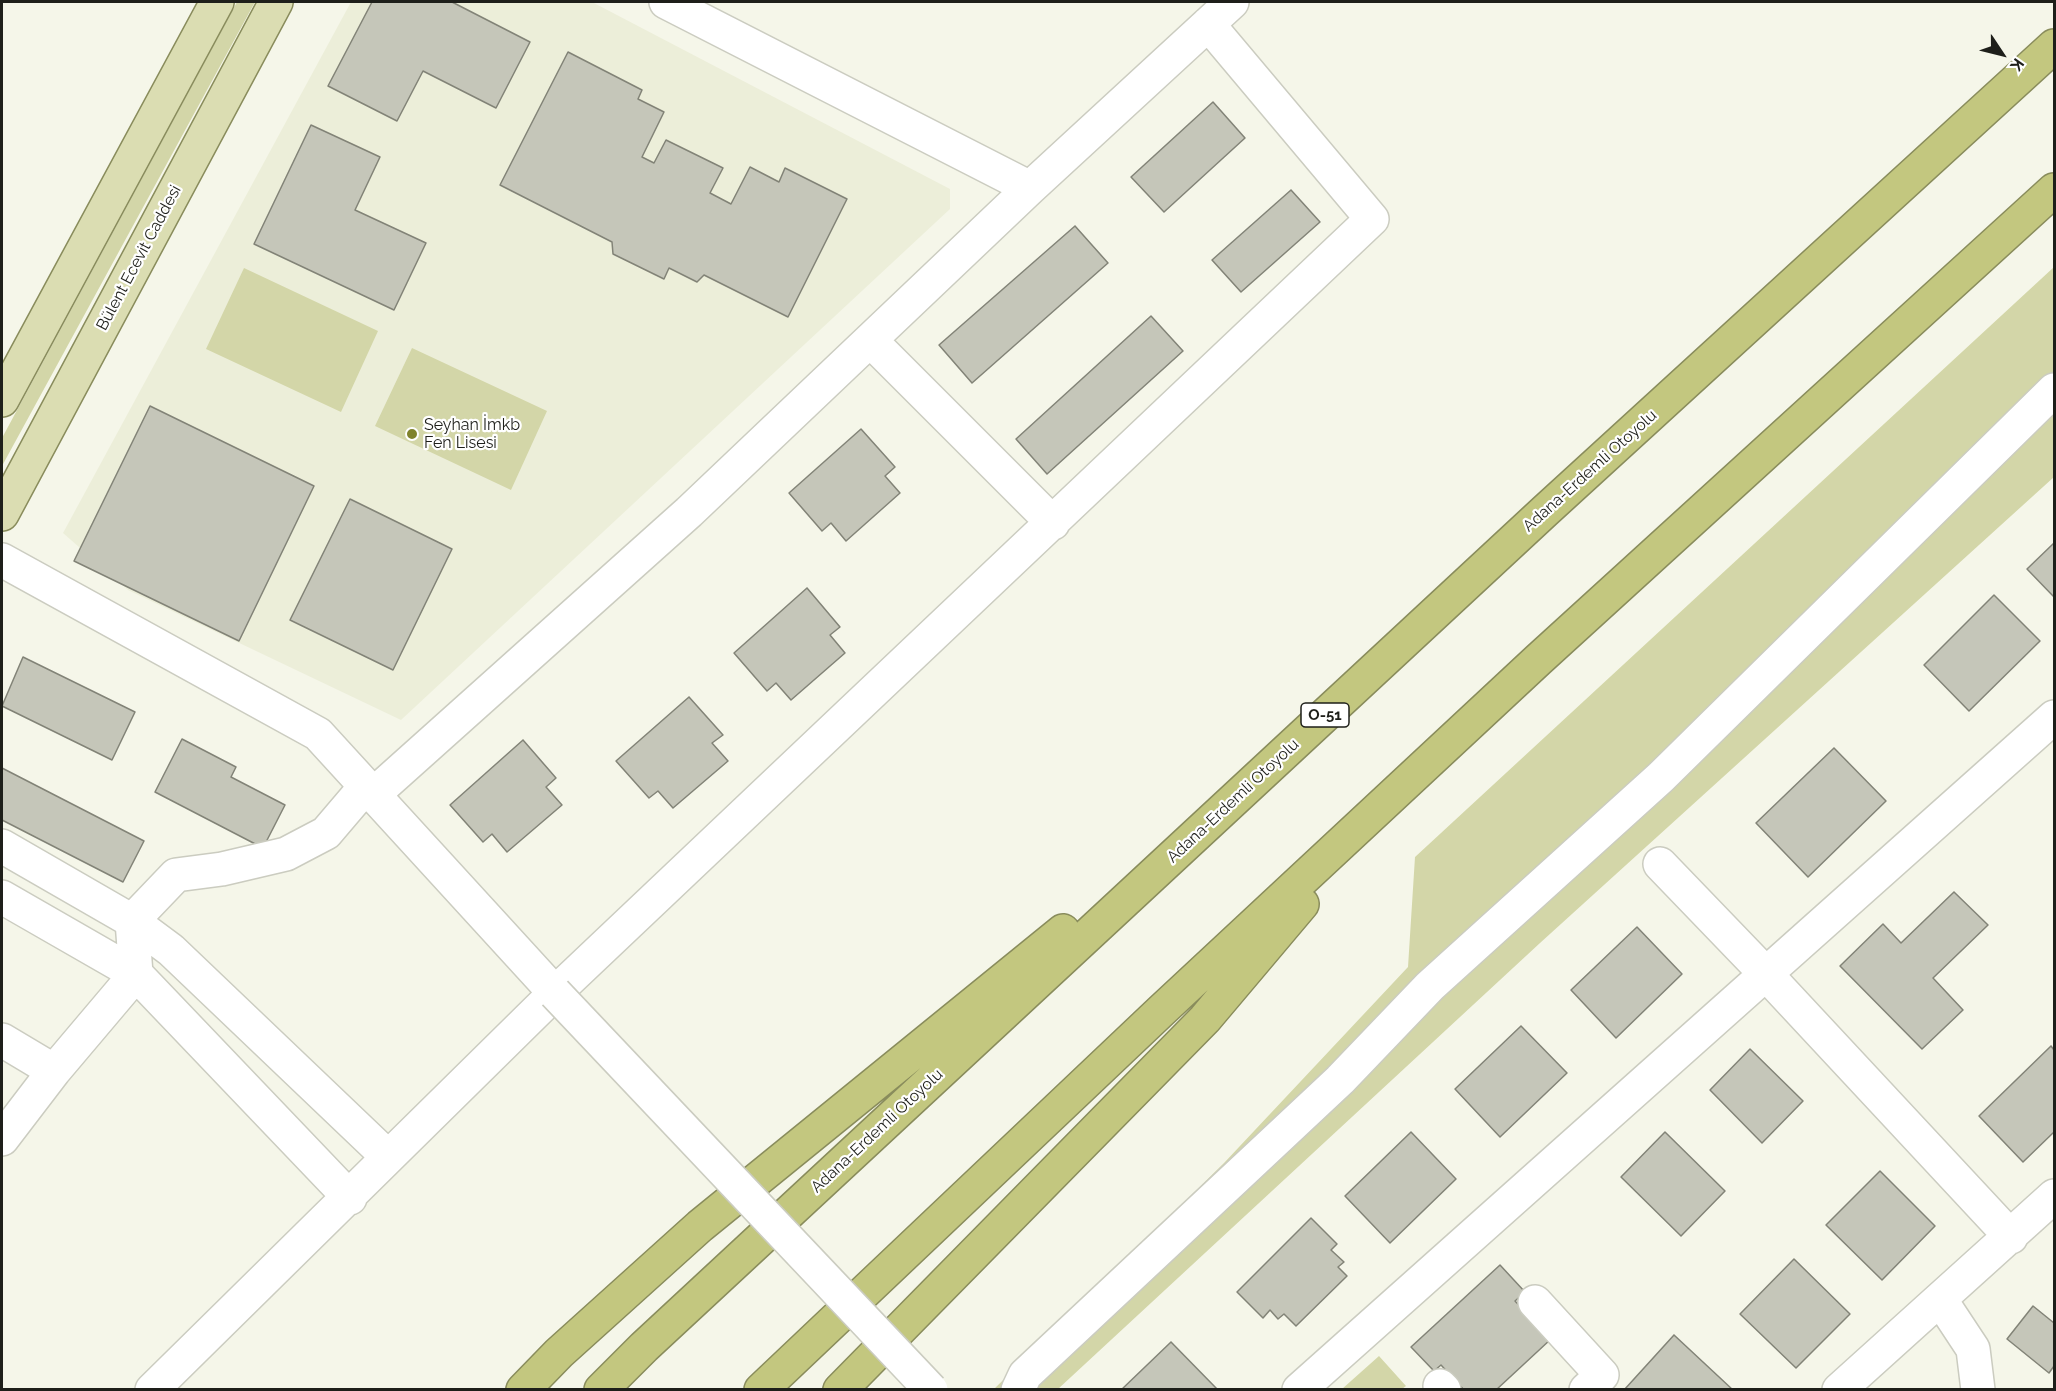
<!DOCTYPE html>
<html>
<head>
<meta charset="utf-8">
<style>
  body { margin:0 }
  #map { position:relative; width:2056px; height:1391px; overflow:hidden; background:#f5f6e9; font-family:Raleway,sans-serif }
  canvas { display:block }
  .frame { position:absolute; inset:0; border:3px solid #1e1f1a; pointer-events:none }
  .north { position:absolute; left:1972px; top:24px; width:60px; height:60px; -webkit-text-stroke:4px #fff; paint-order:stroke; rotate:125deg; font-size:16px; font-weight:700; line-height:24px; text-align:center; color:#1e1f1a }
  .north::after { content:''; display:block; margin:auto; width:21px; height:27px; background:#1e1f1a; clip-path:polygon(50% 0,100% 100%,50% 72%,0 100%) }
</style>
</head>
<body>
<div id="map">
<canvas width="2056" height="1391"></canvas>
<div class="frame"></div>
<div class="north">K</div>
</div>
<script>
const context = document.querySelector('canvas').getContext('2d');
context.lineJoin = 'round';
function fillPath(path, color) {
  context.fillStyle = color;
  context.fill(path, 'evenodd');
}
function poly(rows) {
  const path = new Path2D();
  for (const r of rows) {
    path.moveTo(r[0], r[1]);
    for (let i = 2; i < r.length; i += 2) path.lineTo(r[i], r[i + 1]);
  }
  return path;
}
function trace(path, color, width, dash) {
  context.strokeStyle = color;
  context.lineWidth = width;
  context.lineCap = dash ? 'butt' : 'round';
  context.setLineDash(dash || []);
  context.stroke(path);
}
function label(font, color, halo, rows, align = 'center') {
  context.font = font + ' Raleway,sans-serif';
  context.lineWidth = 4.5;
  context.setLineDash([]);
  context.textBaseline = 'middle';
  context.strokeStyle = halo;
  context.fillStyle = color;
  for (const [text, x, y, turn = 0] of rows) {
    context.save();
    context.translate(x, y);
    context.rotate((+turn || 0) * Math.PI / 180);
    context.textAlign = isNaN(turn) ? turn : align;
    if (halo) context.strokeText(text, 0, 0);
    context.fillText(text, 0, 0);
    context.restore();
  }
}
fillPath(poly([
  [351,2,592,2,950,189,950,209,401,720,128,590,63,533]
]), '#eceed9');
fillPath(poly([
  [237,2,255,2,2,466,2,438],
  [2054,267,2054,477,1540,943,1058,1389,993,1390,1224,1163,1408,967,1415,857],
  [244,268,378,331,341,412,206,349],
  [412,348,547,411,511,490,375,426],
  [1379,1356,1406,1386,1402,1389,1342,1389]
]), '#d3d6a8');
const building = poly([
  [372,2,452,2,530,42,496,108,423,71,397,121,328,86,372,2],
  [568,52,642,90,638,99,664,112,642,157,654,163,666,140,723,168,710,193,731,204,750,167,779,182,785,168,847,199,788,317,704,275,697,282,669,268,664,279,613,254,612,242,500,185,568,52],
  [1213,102,1245,138,1164,212,1131,177,1213,102],
  [311,125,380,157,355,210,426,243,394,310,254,244,311,125],
  [1291,190,1320,222,1241,292,1212,260,1291,190],
  [1075,226,1108,263,972,383,939,345,1075,226],
  [1151,316,1183,351,1047,474,1016,439,1151,316],
  [150,406,314,486,239,641,74,561,150,406],
  [861,429,895,467,885,476,900,493,846,541,831,523,822,531,789,493,861,429],
  [350,499,452,549,393,670,290,620,350,499],
  [2054,543,2054,597,2027,569,2054,543],
  [807,588,840,627,830,635,845,653,791,700,776,683,767,691,734,653,807,588],
  [1994,595,2040,641,1969,711,1924,665,1994,595],
  [23,657,135,712,112,760,2,706,23,657],
  [689,697,723,735,712,743,728,761,673,808,658,791,649,798,616,761,689,697],
  [182,739,236,767,231,777,285,805,263,848,155,792,182,739],
  [523,740,556,778,546,787,562,805,507,852,492,834,483,842,450,805,523,740],
  [1834,748,1886,801,1808,877,1756,823,1834,748],
  [2,768,144,841,123,882,2,820,2,768],
  [1954,892,1988,925,1933,978,1963,1010,1922,1049,1840,966,1883,924,1901,943,1954,892],
  [1637,927,1682,974,1616,1038,1571,990,1637,927],
  [1521,1026,1567,1073,1500,1137,1455,1089,1521,1026],
  [2051,1046,2054,1050,2054,1132,2023,1162,1979,1116,2051,1046],
  [1750,1049,1803,1101,1762,1143,1710,1090,1750,1049],
  [1411,1132,1456,1179,1390,1243,1345,1196,1411,1132],
  [1665,1132,1725,1191,1681,1236,1621,1177,1665,1132],
  [1880,1171,1935,1226,1882,1280,1826,1225,1880,1171],
  [1311,1218,1337,1244,1331,1250,1344,1262,1338,1267,1347,1276,1296,1326,1284,1314,1278,1319,1270,1310,1263,1318,1237,1292,1311,1218],
  [1794,1259,1850,1314,1796,1368,1740,1314,1794,1259],
  [1500,1265,1525,1292,1515,1301,1551,1339,1496,1390,1464,1390,1441,1365,1434,1371,1411,1347,1500,1265],
  [2033,1306,2054,1323,2054,1366,2049,1373,2007,1339,2033,1306],
  [1674,1335,1733,1390,1624,1390,1674,1335],
  [1171,1342,1217,1389,1121,1390,1171,1342]
]);
fillPath(building, '#c5c6b9');
trace(building, '#828377', 1.5);
const minor = poly([
  [666,2,1030,188],
  [871,341,1053,523],
  [2,560,318,734,555,993],
  [374,794,689,512,1030,188,1232,2],
  [2,846,132,921,171,950,388,1157],
  [1660,864,1765,973,2011,1237],
  [2,897,136,974,350,1198],
  [2,1040,54,1071],
  [2,1139,54,1071,136,974,132,921,176,875,222,869,286,854,326,833,366,786],
  [1940,1299,1973,1349,1978,1390],
  [1535,1302,1602,1375,1586,1390],
  [1440,1386,1444,1390],
  [152,1390,555,993,1372,219,1208,24],
  [1018,1390,1025,1375,1340,1080,1430,986,1661,777,2054,390],
  [1299,1390,2054,717],
  [1839,1390,2054,1196]
]);
const major = poly([
  [2,400,217,2],
  [2,514,276,2]
]);
const highway = poly([
  [523,1390,559,1353,700,1226,1063,931],
  [601,1390,644,1347,1545,511,2054,46],
  [761,1390,1161,1011,1538,660,2054,190],
  [840,1390,1205,1019,1302,904]
]);
trace(minor, '#cbccc0', 36);
trace(major, '#898c5c', 36);
trace(highway, '#898c5c', 36);
trace(minor, '#fff', 33);
trace(major, '#dbddb2', 33);
trace(highway, '#c3c77f', 33);
const minorBridge = poly([
  [555,993,931,1390]
]);
trace(minorBridge, '#cbccc0', 36, []);
trace(minorBridge, '#fff', 33);
for (const [x, y, r, color] of [
  [412,434,6,"#7f822c"]
]) {
  const dot = new Path2D();
  dot.arc(x, y, r, 0, 2 * Math.PI);
  context.fillStyle = color;
  context.fill(dot);
  trace(dot, '#fff', 2);
}
for (const [x, y, w] of [
  [1325,715,48]
]) {
  const box = new Path2D();
  box.roundRect(x - w / 2, y - 12, w, 24, 4.5);
  context.fillStyle = '#fff';
  context.fill(box);
  trace(box, '#1e1f1a', 1.5);
}
label('bold 15px', '#1e1f1a', null, [
  ["O-51",1325,715]
]);
label('16px', '#1e1f1a', '#fff', [
  ["Bülent Ecevit Caddesi",139,258,-62],
  ["Adana-Erdemli Otoyolu",1590,471,-42],
  ["Adana-Erdemli Otoyolu",1233,801,-43],
  ["Adana-Erdemli Otoyolu",877,1131,-43]
]);
label('16px', '#1e1f1a', '#fff', [
  ["Seyhan İmkb",424,425],
  ["Fen Lisesi",424,443]
], 'left');
</script>
</body>
</html>
